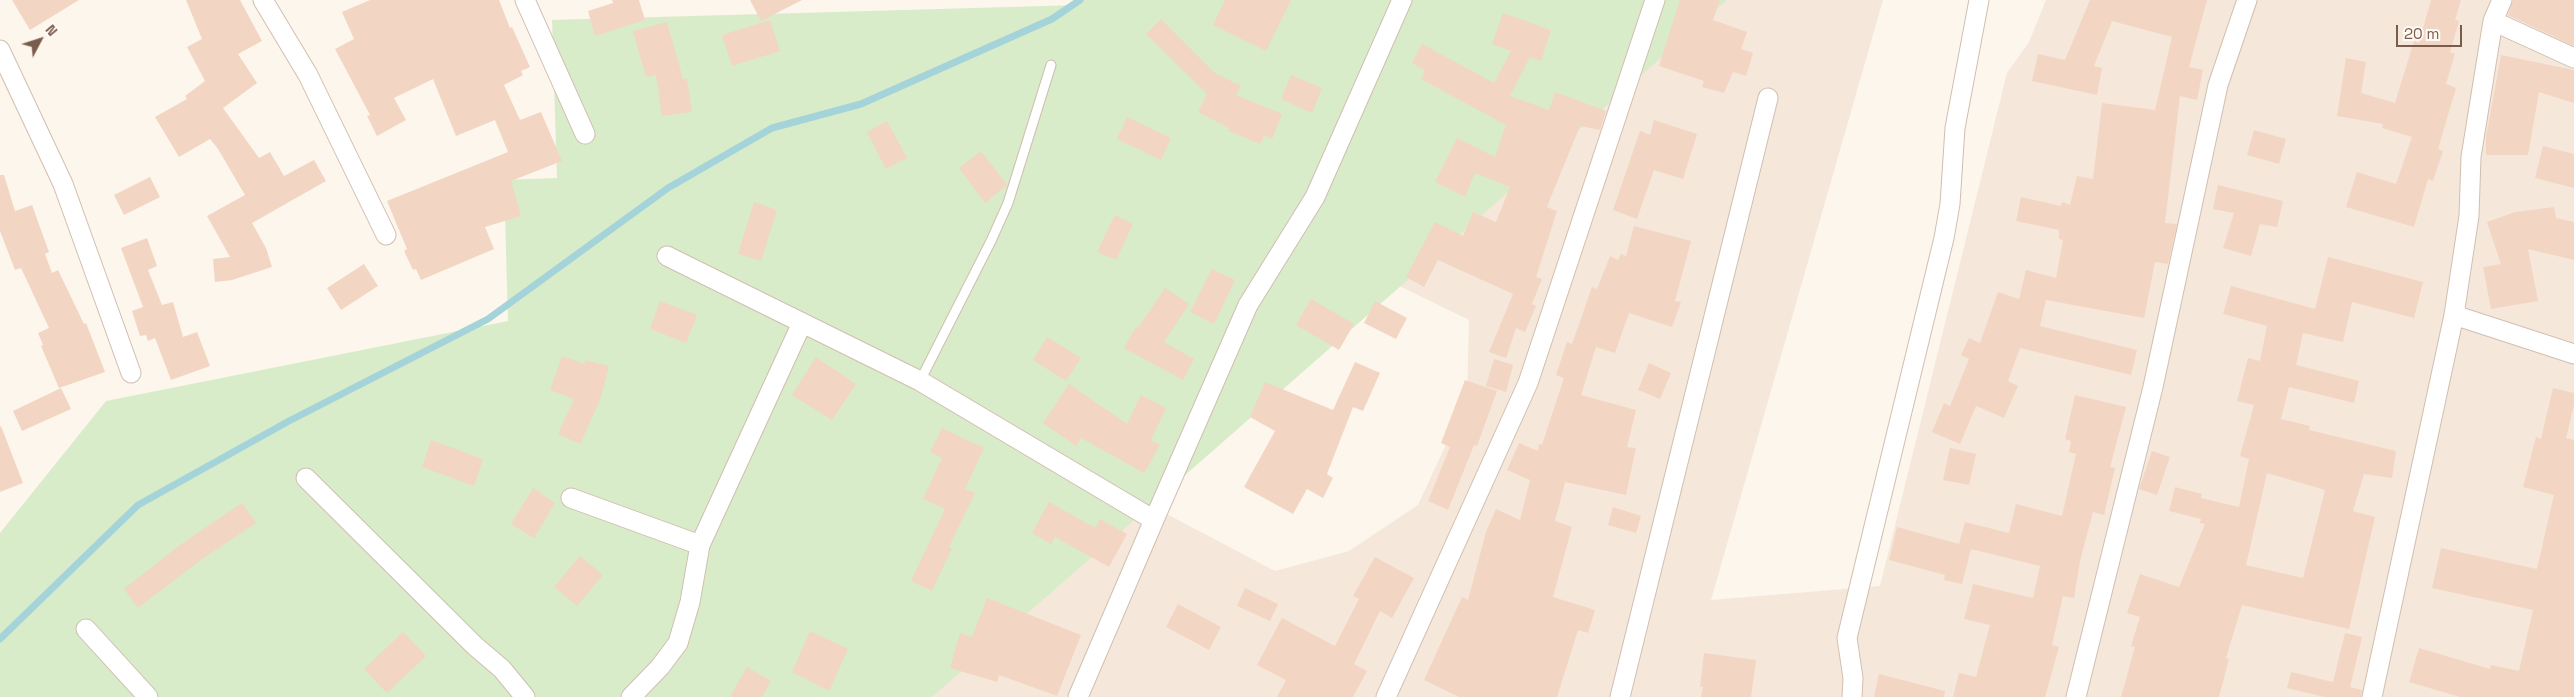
<!DOCTYPE html>
<html>
<head>
<meta charset="utf-8">
<style>
  body { margin:0 }
  #map { position:relative; width:2574px; height:697px; overflow:hidden; background:#fdf6ec; font-family:"Space Grotesk",sans-serif }
  canvas { display:block }
  .north { position:absolute; left:15px; top:15px; width:50px; height:50px; -webkit-text-stroke:4px #fffaf3; paint-order:stroke; rotate:50deg; font-size:14px; font-weight:700; line-height:20px; text-align:center; color:#7a5c4d }
  .north::after { content:''; display:block; margin:auto; width:18px; height:22px; background:#7a5c4d; clip-path:polygon(50% 0,100% 100%,50% 72%,0 100%) }
  .scale { position:absolute; left:2396px; top:25px; width:66px; height:22px; box-sizing:border-box; border:2px solid #7a5c4d; border-top:0; padding-left:6px; font-size:15px; line-height:18px; white-space:nowrap; color:#7a5c4d; -webkit-text-stroke:4px #fffaf3; paint-order:stroke }
</style>
</head>
<body>
<div id="map">
<canvas width="2574" height="697"></canvas>
<div class="north">N</div>
<div class="scale">20 m</div>
</div>
<script>
const context = document.querySelector('canvas').getContext('2d');
context.lineJoin = 'round';
function fillPath(path, color) {
  context.fillStyle = color;
  context.fill(path, 'evenodd');
}
function poly(rows) {
  const path = new Path2D();
  for (const r of rows) {
    path.moveTo(r[0], r[1]);
    for (let i = 2; i < r.length; i += 2) path.lineTo(r[i], r[i + 1]);
  }
  return path;
}
function trace(path, color, width, dash) {
  context.strokeStyle = color;
  context.lineWidth = width;
  context.lineCap = dash ? 'butt' : 'round';
  context.setLineDash(dash || []);
  context.stroke(path);
}
fillPath(poly([
  [1411,0,1883,0,1711,600,1880,586,2007,73,2029,42,2046,0,2574,0,2574,697,933,697,972,568,1108,483,1275,571,1349,551,1418,505,1467,399,1469,320,1305,240]
]), '#f5e8da');
fillPath(poly([
  [1080,0,1727,0,932,697,0,697,0,533,106,401,508,321,504,180,557,178,552,20,1080,5]
]), '#d8ecc9');
trace(poly([
  [0,639,138,505,289,421,488,319,668,188,772,128,861,104,1052,19,1080,0]
]), '#a5d3da', 7);
fillPath(poly([
  [12,0,79,0,30,30],
  [186,0,240,0,262,41,238,54,257,83,223,108,259,158,270,152,284,176,314,160,326,181,252,223,266,248,272,267,232,280,215,282,213,259,230,257,207,216,245,195,218,149,210,139,179,157,155,117,187,99,185,96,205,81,187,47,202,39],
  [370,0,499,0,510,28,512,27,530,67,521,71,523,75,504,85,520,120,541,112,562,161,511,181,521,216,485,227,494,249,421,280,416,269,413,270,404,251,407,249,387,201,508,152,495,120,456,136,433,79,394,98,406,120,377,136,367,116,370,115,335,49,354,39,342,12],
  [612,0,639,0,645,20,595,36,588,11,613,3],
  [750,0,802,0,761,21],
  [1225,0,1291,0,1266,51,1213,25],
  [1680,0,1720,0,1713,20,1747,32,1741,49,1753,53,1746,76,1733,72,1724,93,1702,87,1704,81,1659,66],
  [2090,0,2207,0,2189,67,2203,70,2197,100,2180,96,2165,223,2177,224,2168,264,2155,262,2144,318,2046,300,2040,326,2137,350,2131,375,2020,348,2008,381,2018,386,2004,418,1976,406,1960,444,1932,432,1944,403,1950,406,1969,359,1961,355,1969,338,1980,343,1998,292,2019,299,2026,270,2056,278,2063,240,2059,239,2059,230,2016,221,2021,197,2061,206,2062,202,2070,205,2077,176,2093,179,2102,103,2155,110,2172,37,2112,21,2094,66,2102,68,2097,95,2032,81,2038,54,2065,60],
  [2431,0,2461,0,2455,20,2459,21,2450,52,2455,54,2446,84,2456,88,2438,149,2443,151,2433,181,2428,179,2414,227,2346,207,2357,172,2396,184,2412,137,2382,128,2383,124,2337,116,2346,58,2366,62,2361,93,2395,103,2414,41,2419,43],
  [2513,0,2574,0,2574,46,2508,15],
  [1503,13,1551,30,1541,61,1530,57,1510,96,1549,110,1555,92,1606,111,1600,130,1580,126,1555,187,1547,207,1557,211,1536,277,1542,279,1532,304,1536,306,1525,332,1516,328,1506,358,1489,352,1513,294,1438,260,1424,287,1406,277,1435,222,1463,236,1473,212,1496,222,1510,187,1475,173,1465,197,1435,182,1457,138,1495,157,1506,125,1421,79,1425,70,1412,63,1422,44,1494,83,1511,51,1492,44],
  [1161,19,1215,73,1241,86,1236,95,1282,114,1272,139,1264,135,1260,144,1228,131,1229,128,1198,112,1207,94,1146,34],
  [770,20,780,51,732,66,722,35],
  [667,22,683,79,687,79,692,112,662,116,656,75,646,77,633,31],
  [2501,55,2574,70,2574,103,2539,92,2528,155,2486,155,2486,137],
  [1291,75,1322,88,1312,113,1281,99],
  [1127,117,1171,138,1161,160,1117,139],
  [1654,120,1697,134,1683,179,1654,170,1637,219,1613,210,1640,131,1650,135],
  [887,121,907,158,886,169,867,132],
  [2254,130,2286,139,2279,164,2247,155],
  [2543,146,2574,154,2574,188,2535,178],
  [981,151,1007,185,985,203,959,168],
  [0,175,4,175,15,211,32,205,49,252,45,254,52,273,58,270,84,324,86,323,105,372,59,388,41,346,43,345,38,333,49,328,21,268,15,270,0,231],
  [150,177,160,197,124,215,114,195],
  [2218,185,2283,201,2277,227,2260,224,2251,256,2223,248,2234,213,2213,209],
  [754,202,777,210,761,261,738,254],
  [2554,207,2556,218,2574,222,2574,260,2528,249,2538,301,2491,309,2483,267,2501,264,2487,222,2515,212],
  [1115,215,1133,224,1116,260,1097,252],
  [1634,226,1691,241,1675,301,1681,302,1672,327,1629,313,1615,353,1596,347,1581,395,1636,410,1627,447,1636,448,1626,495,1565,482,1555,521,1572,527,1553,597,1595,610,1588,633,1578,630,1557,697,1459,697,1424,680,1462,597,1468,600,1486,532,1496,509,1520,520,1530,480,1507,470,1519,443,1538,451,1539,444,1542,445,1564,378,1556,375,1567,342,1572,344,1592,287,1597,289,1610,256,1618,260,1621,254,1626,256],
  [147,238,157,266,148,270,162,305,173,302,183,337,197,332,210,366,171,380,155,338,148,341,146,335,140,336,132,311,143,307,121,248],
  [2328,257,2423,282,2414,318,2352,302,2343,342,2303,333,2296,365,2359,381,2354,403,2289,387,2281,419,2310,426,2309,430,2396,451,2392,478,2364,474,2353,511,2375,517,2349,629,2242,605,2226,658,2229,659,2219,697,2121,697,2135,647,2131,646,2140,617,2127,613,2140,574,2179,587,2205,524,2200,523,2201,519,2169,511,2175,487,2202,494,2201,498,2239,507,2249,459,2240,456,2254,405,2237,401,2248,358,2260,361,2267,326,2223,314,2231,286,2315,309],
  [2267,473,2325,490,2303,578,2246,565],
  [364,264,378,286,341,310,327,288],
  [1212,269,1235,280,1214,324,1190,312],
  [1165,288,1189,304,1164,342,1194,359,1183,380,1124,348,1136,327,1138,328],
  [1311,299,1354,324,1339,350,1296,325],
  [660,301,697,315,686,343,650,329],
  [1375,301,1407,318,1396,339,1364,323],
  [1047,337,1081,358,1066,381,1033,360],
  [562,356,584,364,585,360,609,366,600,400,580,444,558,434,574,399,550,390],
  [816,357,856,384,832,420,792,395],
  [1494,359,1513,365,1506,392,1486,386],
  [1355,362,1380,373,1363,411,1353,407,1327,474,1333,478,1323,498,1307,489,1293,514,1244,487,1275,431,1250,417,1265,382,1333,410],
  [1649,363,1671,373,1660,399,1638,390],
  [1465,380,1497,391,1477,446,1474,445,1448,510,1428,501,1450,447,1441,443],
  [1069,384,1127,424,1141,395,1166,408,1151,440,1160,445,1144,473,1081,438,1076,446,1043,423],
  [61,388,71,409,22,431,13,411],
  [2553,388,2574,393,2574,405,2566,438,2574,440,2574,697,2460,697,2409,682,2419,648,2490,669,2491,665,2519,671,2533,610,2432,588,2441,548,2537,569,2554,495,2523,487,2536,437,2541,439],
  [2075,395,2126,407,2110,467,2115,468,2104,515,2093,512,2080,561,2074,598,2063,596,2052,645,2059,647,2045,697,1953,697,1959,673,1976,677,1990,625,1964,619,1973,584,2033,598,2040,566,1971,549,1962,584,1944,580,1945,575,1889,560,1897,527,1959,544,1965,522,2009,533,2016,504,2062,516,2076,454,2069,452,2071,441,2065,439],
  [1,426,23,483,0,492,0,427],
  [942,428,984,448,965,489,975,493,949,547,952,548,932,591,911,581,945,509,923,499,942,458,930,452],
  [431,440,483,459,474,486,422,467],
  [1950,448,1976,454,1969,485,1943,480],
  [2152,451,2170,457,2157,495,2139,489],
  [533,488,555,503,534,538,511,524],
  [1049,502,1095,528,1100,519,1127,534,1109,567,1055,537,1051,544,1032,533],
  [242,503,256,523,202,559,138,608,124,589,180,545],
  [1613,507,1641,516,1636,533,1608,525],
  [580,556,603,575,577,606,554,587],
  [1375,557,1414,578,1392,618,1380,611,1354,664,1367,671,1353,697,1277,697,1286,680,1257,665,1282,618,1335,646,1359,599,1353,596],
  [1245,588,1278,604,1270,621,1237,606],
  [987,598,1081,635,1057,696,999,675,997,682,950,668,960,633,972,637],
  [1178,604,1221,627,1209,650,1166,627],
  [810,631,848,649,829,691,792,672],
  [403,632,426,656,387,693,364,669],
  [2345,633,2362,637,2350,687,2362,690,2361,697,2324,697,2287,688,2291,672,2333,682],
  [1704,653,1756,660,1751,697,1701,697,1703,687,1700,687],
  [747,667,771,681,762,697,730,697],
  [1879,674,1945,691,1944,697,1874,697]
]), '#f3d5c3');
const service = poly([
  [920,381,991,241,1008,203,1051,65]
]);
const minor = poly([
  [263,0,308,75,386,235],
  [525,0,585,134],
  [2493,21,2574,58],
  [0,50,63,184,131,373],
  [667,256,920,381,1154,520,1078,697],
  [2454,315,2574,354],
  [306,478,475,646,502,669,525,697],
  [571,498,700,545],
  [1154,520,1248,305,1315,197,1402,0],
  [86,629,148,697],
  [631,697,660,667,678,643,690,602,700,545,802,323],
  [1386,697,1528,383,1655,0],
  [1620,697,1768,98],
  [1852,697,1853,678,1847,638,1944,238,1950,204,1955,128,1979,0],
  [2076,697,2153,387,2218,85,2247,0],
  [2372,697,2454,315,2469,216,2471,157,2493,21,2502,0]
]);
trace(service, '#d1beb0', 11);
trace(minor, '#d1beb0', 21);
trace(service, '#fff', 9);
trace(minor, '#fff', 19);
</script>
</body>
</html>
